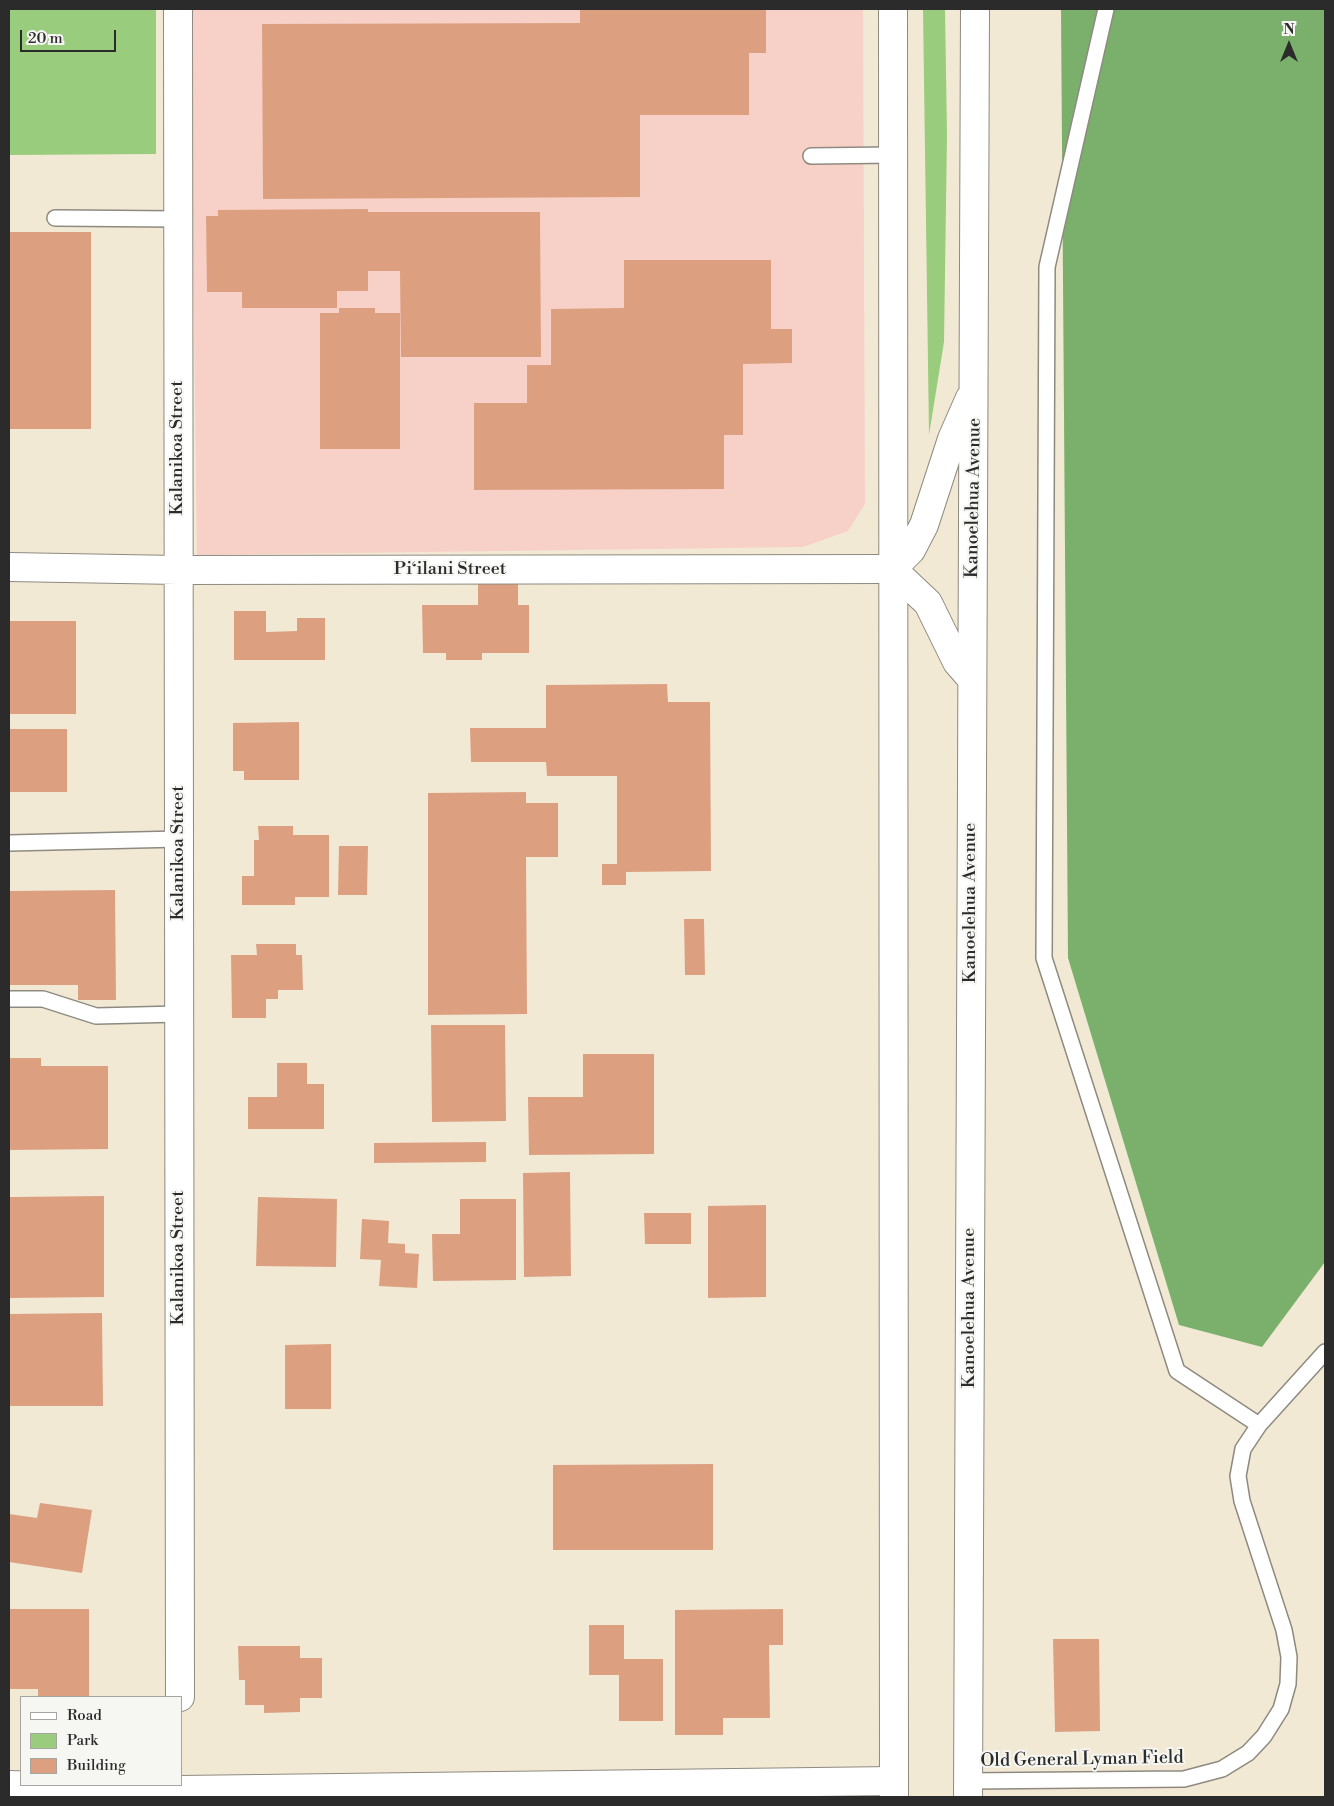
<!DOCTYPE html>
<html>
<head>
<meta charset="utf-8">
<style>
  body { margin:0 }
  #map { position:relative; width:1334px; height:1806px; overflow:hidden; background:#f2e9d5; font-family:"Libre Bodoni",serif }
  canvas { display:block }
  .frame { position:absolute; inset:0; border:10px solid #2b2b2b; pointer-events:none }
  .legend { position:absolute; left:20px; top:1696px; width:162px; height:90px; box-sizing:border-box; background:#f6f6f2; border:1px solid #a5a5a2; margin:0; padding:6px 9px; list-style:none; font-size:15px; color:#2b2b2b }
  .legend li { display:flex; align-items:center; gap:10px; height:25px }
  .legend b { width:25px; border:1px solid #a5a5a2 }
  .north { position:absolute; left:1264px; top:20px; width:50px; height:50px; -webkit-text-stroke:4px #f6f6f2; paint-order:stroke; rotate:0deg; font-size:14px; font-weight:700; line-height:20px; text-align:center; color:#2b2b2b }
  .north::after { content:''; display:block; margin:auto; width:18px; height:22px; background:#2b2b2b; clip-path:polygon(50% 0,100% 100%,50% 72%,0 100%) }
  .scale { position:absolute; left:20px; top:30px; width:96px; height:22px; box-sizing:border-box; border:2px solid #2b2b2b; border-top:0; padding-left:6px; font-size:15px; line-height:18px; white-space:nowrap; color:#2b2b2b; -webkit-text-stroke:4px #f6f6f2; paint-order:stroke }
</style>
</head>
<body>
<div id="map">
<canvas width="1334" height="1806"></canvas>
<div class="frame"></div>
<ul class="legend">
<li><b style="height:6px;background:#fff"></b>Road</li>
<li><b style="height:14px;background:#99cc7c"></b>Park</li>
<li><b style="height:14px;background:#dca081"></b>Building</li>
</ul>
<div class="north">N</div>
<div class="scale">20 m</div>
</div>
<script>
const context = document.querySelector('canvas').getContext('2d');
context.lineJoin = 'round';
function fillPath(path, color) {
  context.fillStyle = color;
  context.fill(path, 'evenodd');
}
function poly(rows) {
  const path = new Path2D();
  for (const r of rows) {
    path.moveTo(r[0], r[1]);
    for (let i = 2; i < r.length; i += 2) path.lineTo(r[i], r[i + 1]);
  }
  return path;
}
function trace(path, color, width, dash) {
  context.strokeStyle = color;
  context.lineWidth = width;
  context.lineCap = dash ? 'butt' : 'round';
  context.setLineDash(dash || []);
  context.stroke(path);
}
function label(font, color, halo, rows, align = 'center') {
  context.font = font + ' "Libre Bodoni",serif';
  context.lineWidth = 4;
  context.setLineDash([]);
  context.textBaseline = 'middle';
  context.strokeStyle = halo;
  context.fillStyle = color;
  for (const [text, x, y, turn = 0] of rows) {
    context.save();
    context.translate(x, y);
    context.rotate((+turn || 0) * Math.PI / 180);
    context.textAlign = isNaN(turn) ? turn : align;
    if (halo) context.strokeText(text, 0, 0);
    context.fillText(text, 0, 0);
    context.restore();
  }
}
fillPath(poly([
  [190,9,863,9,865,504,848,531,803,547,197,555]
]), '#f7d1c7');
fillPath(poly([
  [9,9,156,9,156,154,9,155],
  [923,9,945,9,947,135,944,342,929,435]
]), '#99cc7c');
fillPath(poly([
  [1061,9,1325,9,1325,1262,1262,1347,1179,1325,1068,958]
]), '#7ab06c');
fillPath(poly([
  [605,9,766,9,766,53,749,53,749,115,640,115,640,197,263,199,262,24,580,23,580,10],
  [368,209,368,212,540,212,541,357,401,357,400,271,368,271,368,291,337,291,337,308,242,308,242,292,207,292,206,216,218,216,218,210],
  [9,232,91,232,91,429,9,429],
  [624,260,771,260,771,329,792,329,792,363,743,364,743,435,724,435,724,489,474,490,474,403,527,403,527,365,551,365,551,309,624,308],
  [339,308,375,308,375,313,400,313,400,449,320,449,320,313,339,313],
  [478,580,518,580,518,605,529,605,529,653,482,653,482,660,446,660,446,653,423,653,422,605,478,605],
  [234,611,266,611,266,632,297,631,297,618,325,618,325,660,234,660],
  [9,621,76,621,76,714,9,714],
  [667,684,668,702,710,702,711,871,626,872,626,885,602,885,602,864,617,864,617,776,547,776,546,762,471,762,470,728,546,728,546,685],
  [299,722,299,780,244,780,244,771,233,771,233,723],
  [9,729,67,729,67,792,9,792],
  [526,792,526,803,558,803,558,857,526,857,527,1014,428,1015,428,793],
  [258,826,293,826,293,835,329,835,329,897,295,897,295,905,242,905,242,876,254,876,254,840,259,840],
  [339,846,368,846,367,895,338,895],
  [115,890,116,1000,78,1000,78,985,9,985,9,891],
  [684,919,704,919,705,975,685,975],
  [256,944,296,944,296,955,302,955,303,990,278,990,278,999,266,999,266,1018,232,1018,231,955,257,955],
  [431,1025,505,1025,506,1121,432,1122],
  [583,1054,654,1054,654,1154,529,1155,528,1097,583,1097],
  [9,1058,41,1058,41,1066,108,1066,108,1149,9,1150],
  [277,1063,307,1063,307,1084,324,1084,324,1129,248,1129,248,1097,277,1097],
  [486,1142,486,1162,374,1163,374,1143],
  [570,1172,571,1276,524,1277,523,1173],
  [104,1196,104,1297,9,1298,9,1197],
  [258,1197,337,1199,336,1267,256,1266],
  [460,1199,516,1199,516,1280,433,1281,432,1234,460,1234],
  [766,1205,766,1297,708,1298,708,1206],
  [644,1213,691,1213,691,1244,645,1244],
  [362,1219,389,1221,388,1243,405,1244,405,1253,419,1254,417,1288,379,1286,381,1260,360,1259],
  [102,1313,103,1406,9,1406,9,1314],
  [331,1344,331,1409,285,1409,285,1345],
  [713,1464,713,1550,553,1550,553,1465],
  [40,1503,92,1510,82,1573,9,1562,9,1514,37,1518],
  [9,1609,89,1609,89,1697,38,1697,38,1689,9,1689],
  [783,1609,783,1645,769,1645,770,1718,723,1718,723,1735,675,1735,675,1610],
  [589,1625,624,1625,624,1659,663,1659,663,1721,619,1721,619,1675,589,1675],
  [1053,1639,1099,1639,1100,1731,1055,1732],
  [238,1646,300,1646,300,1658,322,1658,322,1698,300,1698,300,1712,264,1713,264,1705,245,1705,245,1680,239,1680]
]), '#dca081');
const lane = poly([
  [1106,9,1047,267,1044,958,1177,1371,1259,1425],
  [811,156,893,155],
  [55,218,177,219],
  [9,843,179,839],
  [9,999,43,999,96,1016,179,1014],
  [968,1781,1184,1779,1222,1769,1248,1753,1264,1736,1281,1709,1288,1684,1289,1657,1284,1630,1242,1501,1238,1476,1243,1449,1259,1425,1325,1352]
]);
const street = poly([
  [178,9,180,1697],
  [9,567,178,570,892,569],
  [9,1785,180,1790,894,1781]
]);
const highway = poly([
  [893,9,894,1797],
  [892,569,911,550,924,525,952,439,970,398],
  [892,569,928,603,957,662,971,678],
  [968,1797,975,9]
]);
trace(lane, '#8e8a80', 18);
trace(street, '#8e8a80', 30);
trace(highway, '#8e8a80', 30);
trace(lane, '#fff', 15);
trace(street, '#fff', 28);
trace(highway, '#fff', 28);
label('18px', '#2b2b2b', '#f6f6f2', [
  ["Kalanikoa Street",178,448,-90],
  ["Kanoelehua Avenue",974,498,-89],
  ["Pi‘ilani Street",450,570],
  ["Kalanikoa Street",179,853,-90],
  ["Kanoelehua Avenue",971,903,-90],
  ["Kalanikoa Street",179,1258,-90],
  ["Kanoelehua Avenue",970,1308,-90],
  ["Old General Lyman Field",1082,1760,-1]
]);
</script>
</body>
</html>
